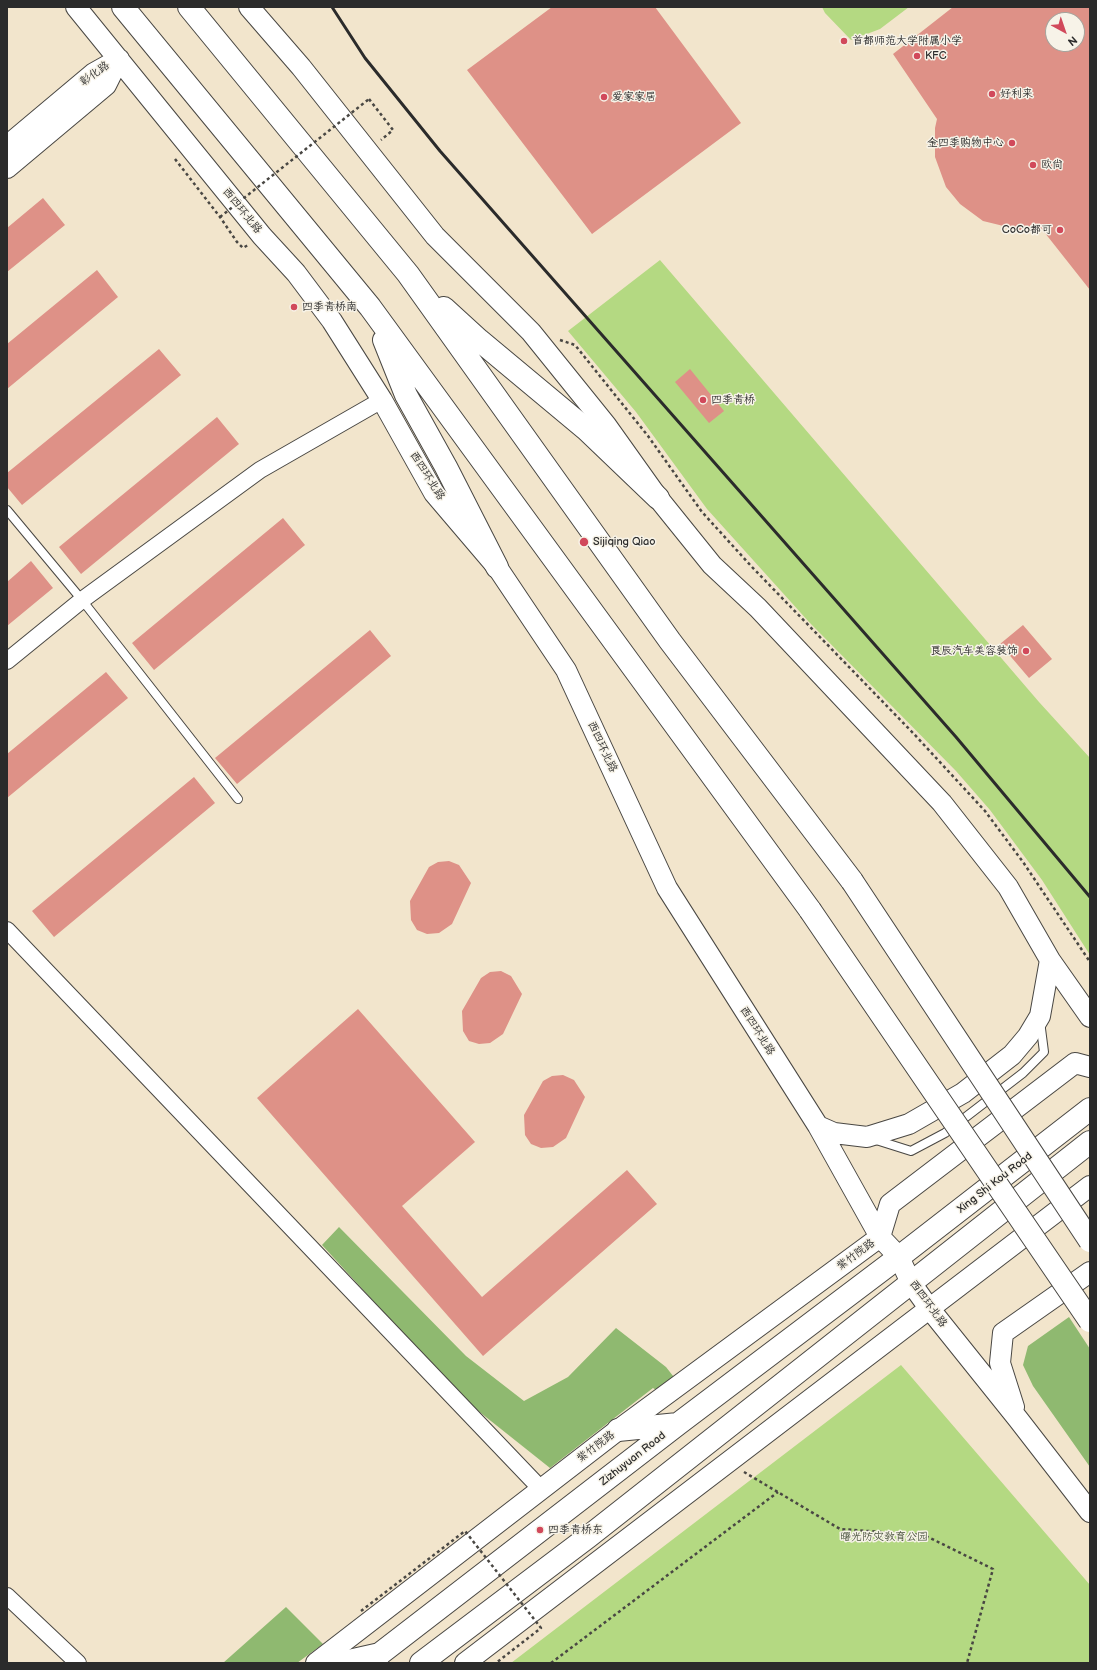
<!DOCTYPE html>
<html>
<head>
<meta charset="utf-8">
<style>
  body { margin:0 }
  #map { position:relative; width:1097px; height:1670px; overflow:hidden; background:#f2e5cc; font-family:"Balsamiq Sans",sans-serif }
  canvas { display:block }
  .frame { position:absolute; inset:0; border:8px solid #2b2b2b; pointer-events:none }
  .north { position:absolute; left:1045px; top:12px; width:40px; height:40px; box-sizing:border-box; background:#f7f3e8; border:1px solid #a5a39c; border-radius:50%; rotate:140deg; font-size:11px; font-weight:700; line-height:16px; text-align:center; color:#2b2b2b }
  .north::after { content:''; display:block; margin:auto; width:14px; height:18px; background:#d1495b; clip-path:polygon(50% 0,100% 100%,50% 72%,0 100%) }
</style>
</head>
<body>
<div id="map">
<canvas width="1097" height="1670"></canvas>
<div class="frame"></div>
<div class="north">N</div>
</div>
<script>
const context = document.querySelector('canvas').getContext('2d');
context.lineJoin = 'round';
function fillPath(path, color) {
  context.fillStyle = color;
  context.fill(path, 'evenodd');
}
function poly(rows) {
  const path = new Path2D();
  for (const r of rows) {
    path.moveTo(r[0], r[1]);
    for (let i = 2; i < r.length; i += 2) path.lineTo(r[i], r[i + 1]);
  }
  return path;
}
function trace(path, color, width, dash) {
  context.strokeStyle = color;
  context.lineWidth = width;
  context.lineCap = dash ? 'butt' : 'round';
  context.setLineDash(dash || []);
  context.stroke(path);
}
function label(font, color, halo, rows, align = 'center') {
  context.font = font + ' "Balsamiq Sans","LXGW WenKai TC",sans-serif';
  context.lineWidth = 3;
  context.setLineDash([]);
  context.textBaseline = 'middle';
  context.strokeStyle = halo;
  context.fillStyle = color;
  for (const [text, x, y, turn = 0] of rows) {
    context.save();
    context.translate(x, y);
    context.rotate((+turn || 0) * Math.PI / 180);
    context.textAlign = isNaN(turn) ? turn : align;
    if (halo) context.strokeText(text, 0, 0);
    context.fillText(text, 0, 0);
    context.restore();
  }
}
fillPath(poly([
  [822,7,909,7,880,29,851,40,825,13],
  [660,260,1039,702,1090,758,1090,955,1042,880,990,810,956,771,809,622,707,509,636,412,568,331],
  [901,1365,1090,1585,1090,1663,511,1663]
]), '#b4d982');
fillPath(poly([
  [339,1227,466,1356,524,1401,568,1377,616,1328,666,1367,677,1381,661,1393,653,1388,550,1468,462,1398,322,1245],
  [1069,1317,1090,1349,1090,1467,1033,1386,1023,1365,1028,1346],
  [286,1607,323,1644,297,1663,223,1663]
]), '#8fb970');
fillPath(poly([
  [552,7,655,7,741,123,592,234,467,70],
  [953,7,1090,7,1090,290,1041,228,1020,230,983,221,960,204,946,187,935,157,935,128,937,119,893,54],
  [1053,20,1077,20,1077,44,1053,44],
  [43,198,65,225,7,272,7,228],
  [97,270,118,297,7,389,7,344],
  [159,349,181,375,22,505,7,487,7,473],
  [690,369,724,411,709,423,675,382],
  [217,417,239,444,81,574,59,547],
  [283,518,305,545,154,670,132,643],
  [31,561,53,588,7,626,7,582],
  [1023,625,1052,659,1029,678,1000,644],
  [370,630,391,656,237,784,215,758],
  [106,672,128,698,7,798,7,754],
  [194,777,215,803,54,937,32,911],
  [449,861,459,865,471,883,452,924,439,933,427,934,417,930,411,920,410,901,429,867,438,862],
  [501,971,511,976,522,994,503,1034,490,1043,479,1044,469,1041,463,1031,462,1011,481,978,490,972],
  [358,1009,475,1142,402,1206,482,1297,627,1170,657,1204,483,1356,257,1098],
  [563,1075,574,1080,585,1097,566,1138,553,1147,541,1148,531,1144,525,1135,524,1115,543,1081,552,1076]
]), '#de9187');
const service = poly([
  [7,510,82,600,238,799],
  [873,1139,911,1151,945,1133,1023,1073,1044,1052,1040,1021]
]);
const minor = poly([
  [7,661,82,600,260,470,382,400],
  [7,930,541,1489],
  [7,1596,78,1663]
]);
const tertiary = poly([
  [76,7,262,236,296,273,332,321,382,400,434,493,497,567,566,670,667,888,818,1126,880,1237,899,1257,911,1283,929,1308,1018,1419,1090,1512],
  [249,7,301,67,435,236,531,332,606,425,658,498,712,565,758,608,942,803,1008,887,1050,960,1090,1017],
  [7,146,94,73,119,59],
  [7,168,106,85,119,59],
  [818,1126,834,1133,867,1137,909,1124,963,1093,1012,1055,1028,1036,1040,1016,1050,960],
  [1014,1407,1000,1363,1003,1333,1090,1272],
  [316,1663,618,1430,880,1237,890,1204,1075,1063,1090,1067],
  [465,1663,1090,1186]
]);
const primary = poly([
  [618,1430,678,1424],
  [340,1663,380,1654],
  [368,1663,678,1424,899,1257,1090,1109],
  [421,1663,588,1537,1090,1142]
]);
const trunk = poly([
  [123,7,370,307,810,910],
  [189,7,408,274,670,641,852,881],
  [444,308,479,340,587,430,658,498],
  [384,340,406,395,446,467,497,567]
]);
trace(service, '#494743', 10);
trace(minor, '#494743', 18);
trace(tertiary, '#494743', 22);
trace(primary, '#494743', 24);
trace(trunk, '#494743', 24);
trace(poly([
  [369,99,393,130,381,140],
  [175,159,220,217,237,242,243,248,248,245],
  [560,340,575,345,648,436,702,512,752,567,914,734,985,811,1023,862,1090,962],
  [744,1472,840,1529,924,1535,993,1569,967,1663],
  [551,1663,778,1492]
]), '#494743', 2.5, [3, 3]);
trace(service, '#fff', 8);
trace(minor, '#fff', 16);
trace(tertiary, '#fff', 20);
trace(primary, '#fff', 22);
trace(trunk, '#fff', 22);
trace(poly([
  [332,7,365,58,440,151,956,737,1090,897]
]), '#2b2b2b', 3);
const trunkBridge = poly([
  [852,881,1090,1241],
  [810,910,1090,1321]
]);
trace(trunkBridge, '#494743', 24, []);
trace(poly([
  [220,217,369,99],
  [361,1611,465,1531,541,1628,496,1663]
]), '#494743', 2.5, [3, 3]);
trace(trunkBridge, '#fff', 22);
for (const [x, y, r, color] of [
  [844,41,4,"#d1495b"],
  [917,56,4,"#d1495b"],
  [992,94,4,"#d1495b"],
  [604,97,4,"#d1495b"],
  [1012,143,4,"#d1495b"],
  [1033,165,4,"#d1495b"],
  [1060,230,4,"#d1495b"],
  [294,307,4,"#d1495b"],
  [703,400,4,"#d1495b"],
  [584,542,5,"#d1495b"],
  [1026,651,4,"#d1495b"],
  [540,1530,4,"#d1495b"]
]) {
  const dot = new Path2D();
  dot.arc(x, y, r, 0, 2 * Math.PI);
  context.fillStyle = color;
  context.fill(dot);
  trace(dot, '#f7f3e8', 1.5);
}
label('11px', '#2b2b2b', '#f7f3e8', [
  ["首都师范大学附属小学",852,41],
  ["KFC",925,56],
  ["好利来",1000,94],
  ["爱家家居",612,97],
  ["金四季购物中心",1004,143,"right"],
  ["欧尚",1041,165],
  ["CoCo都可",1052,230,"right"],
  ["四季青桥南",302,307],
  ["四季青桥",711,400],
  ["Sijiqing Qiao",593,542],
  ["良辰汽车美容装饰",1018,651,"right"],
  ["四季青桥东",548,1530]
], 'left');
label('11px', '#2b2b2b', '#f7f3e8', [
  ["彰化路",95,74,-35],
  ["西四环北路",242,211,51],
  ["西四环北路",427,476,58],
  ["西四环北路",602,747,65],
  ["西四环北路",757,1031,58],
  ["Xing Shi Kou Road",995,1183,-38],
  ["紫竹院路",856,1255,-36],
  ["西四环北路",928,1304,54],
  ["紫竹院路",596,1447,-37],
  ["Zizhuyuan Road",633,1459,-38]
]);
label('11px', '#4d5641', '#f7f3e8', [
  ["曙光防灾教育公园",884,1537]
]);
</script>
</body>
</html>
